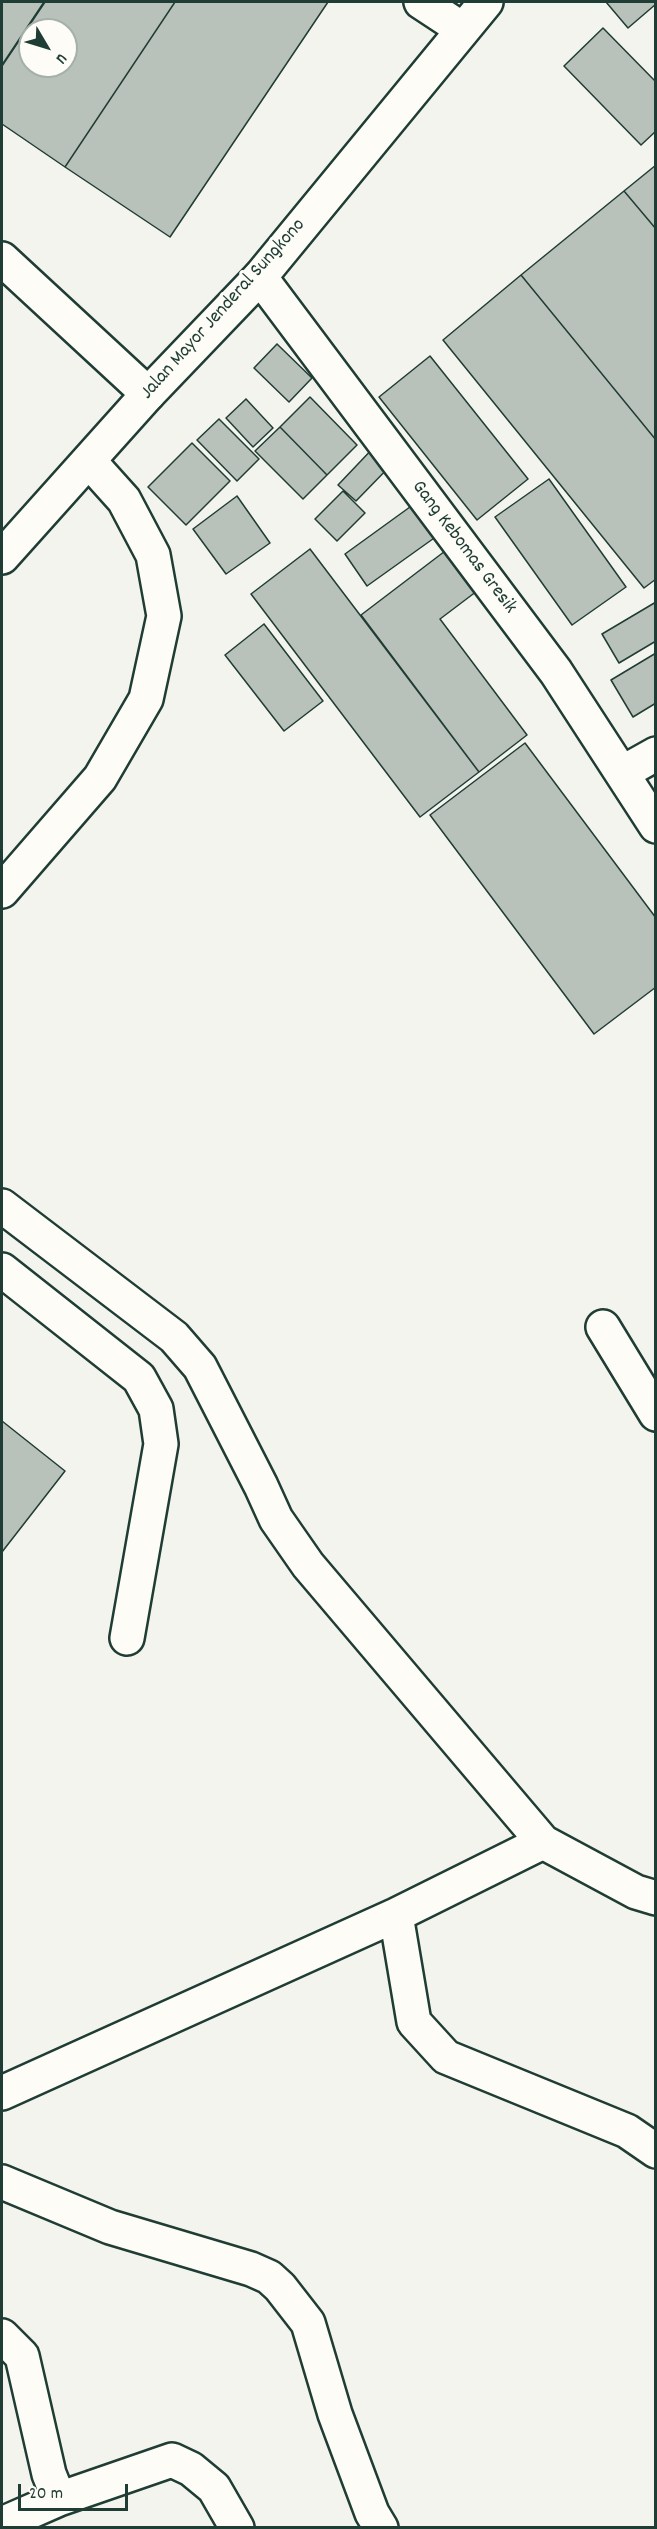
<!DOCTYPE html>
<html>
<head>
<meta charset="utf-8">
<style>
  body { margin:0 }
  #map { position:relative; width:657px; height:2529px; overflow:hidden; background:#f4f4ef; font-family:Dekko,sans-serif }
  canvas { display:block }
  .frame { position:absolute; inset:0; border:3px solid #1f3d34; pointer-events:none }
  .north { position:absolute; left:18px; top:18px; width:60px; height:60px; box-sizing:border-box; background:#fdfcf7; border:2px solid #a4b0a9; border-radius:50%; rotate:128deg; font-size:16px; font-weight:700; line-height:24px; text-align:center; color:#1f3d34 }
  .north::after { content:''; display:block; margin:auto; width:21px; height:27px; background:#1f3d34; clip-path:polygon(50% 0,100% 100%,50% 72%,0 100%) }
  .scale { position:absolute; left:18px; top:2484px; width:110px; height:27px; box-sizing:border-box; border:3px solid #1f3d34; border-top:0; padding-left:8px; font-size:18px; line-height:21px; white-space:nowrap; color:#1f3d34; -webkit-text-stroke:4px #fdfcf7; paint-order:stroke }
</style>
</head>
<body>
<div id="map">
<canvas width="657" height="2529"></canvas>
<div class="frame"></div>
<div class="north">U</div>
<div class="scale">20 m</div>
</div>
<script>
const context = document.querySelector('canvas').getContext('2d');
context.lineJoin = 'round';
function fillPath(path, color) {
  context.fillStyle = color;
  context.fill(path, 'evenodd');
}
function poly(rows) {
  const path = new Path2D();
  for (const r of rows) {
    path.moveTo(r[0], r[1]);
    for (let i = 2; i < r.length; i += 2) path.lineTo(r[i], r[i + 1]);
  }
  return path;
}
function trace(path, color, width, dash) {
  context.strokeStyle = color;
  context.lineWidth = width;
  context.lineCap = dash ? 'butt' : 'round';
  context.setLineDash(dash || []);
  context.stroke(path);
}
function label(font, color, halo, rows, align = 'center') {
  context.font = font + ' Dekko,sans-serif';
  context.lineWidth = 6;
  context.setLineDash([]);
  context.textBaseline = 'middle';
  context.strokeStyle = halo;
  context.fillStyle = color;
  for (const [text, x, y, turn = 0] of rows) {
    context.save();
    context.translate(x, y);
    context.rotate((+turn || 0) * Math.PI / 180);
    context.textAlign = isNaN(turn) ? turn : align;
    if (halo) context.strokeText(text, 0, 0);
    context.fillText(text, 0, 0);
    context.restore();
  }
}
const building = poly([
  [2,2,44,2,2,65,2,2],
  [45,2,175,2,65,167,2,124,2,66,45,2],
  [30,30,66,30,66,66,30,66,30,30],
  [175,2,328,2,170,237,65,167,175,2],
  [606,2,656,2,656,4,628,28,606,2],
  [603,28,656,82,656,131,641,145,564,66,603,28],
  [656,165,656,229,624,191,656,165],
  [624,191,656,229,656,440,521,275,624,191],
  [521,275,656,440,656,579,644,588,443,340,521,275],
  [277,344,312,378,289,402,254,368,277,344],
  [430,356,528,479,477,520,379,397,430,356],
  [310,397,357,445,327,475,280,427,310,397],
  [246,399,273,428,253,447,226,418,246,399],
  [219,419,259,459,237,481,197,440,219,419],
  [280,427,327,475,303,499,255,451,280,427],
  [192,443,230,481,186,525,148,487,192,443],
  [377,444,395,461,356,501,338,485,377,444],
  [549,479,626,587,572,625,495,517,549,479],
  [343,491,365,513,337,541,315,519,343,491],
  [237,496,270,543,226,574,193,529,237,496],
  [421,499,444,531,367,586,345,554,421,499],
  [453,545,485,585,440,619,527,735,479,772,361,615,453,545],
  [310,549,479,772,420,817,251,594,310,549],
  [656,602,656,641,619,663,602,634,656,602],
  [264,624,323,701,284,731,225,655,264,624],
  [656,653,656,703,633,717,611,680,656,653],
  [525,743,656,918,656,987,594,1034,430,815,525,743],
  [2,1421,65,1471,2,1552,2,1421]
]);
fillPath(building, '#b9c1bb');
trace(building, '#1f3d34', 1.5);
const minor = poly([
  [421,2,462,29],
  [2,259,148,394],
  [260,277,556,672,656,826],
  [622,773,656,754],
  [2,891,100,778,146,699,164,616,153,555,124,500,89,461],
  [2,1206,174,1337,200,1367,261,1486,276,1519,308,1565,543,1842,396,1915,2,2093],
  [2,1270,139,1378,156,1409,161,1444,127,1638],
  [603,1327,656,1414],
  [543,1842,636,1892,656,1898],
  [396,1915,414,2022,446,2057,627,2131,656,2151],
  [2,2182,110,2227,251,2269,269,2277,280,2287,308,2323,335,2414,372,2513,381,2528],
  [2,2336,22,2356,49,2474,59,2499,172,2460,191,2469,214,2488,237,2528],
  [2,2524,59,2499]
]);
const major = poly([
  [2,557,148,394,260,277,486,2]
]);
trace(minor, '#1f3d34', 38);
trace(major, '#1f3d34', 38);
trace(minor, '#fdfcf7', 33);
trace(major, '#fdfcf7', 33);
label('20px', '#1f3d34', '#fdfcf7', [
  ["Jalan Mayor Jenderal Sungkono",224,310,-48],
  ["Gang Kebomas Gresik",463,548,53]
]);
</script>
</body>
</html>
